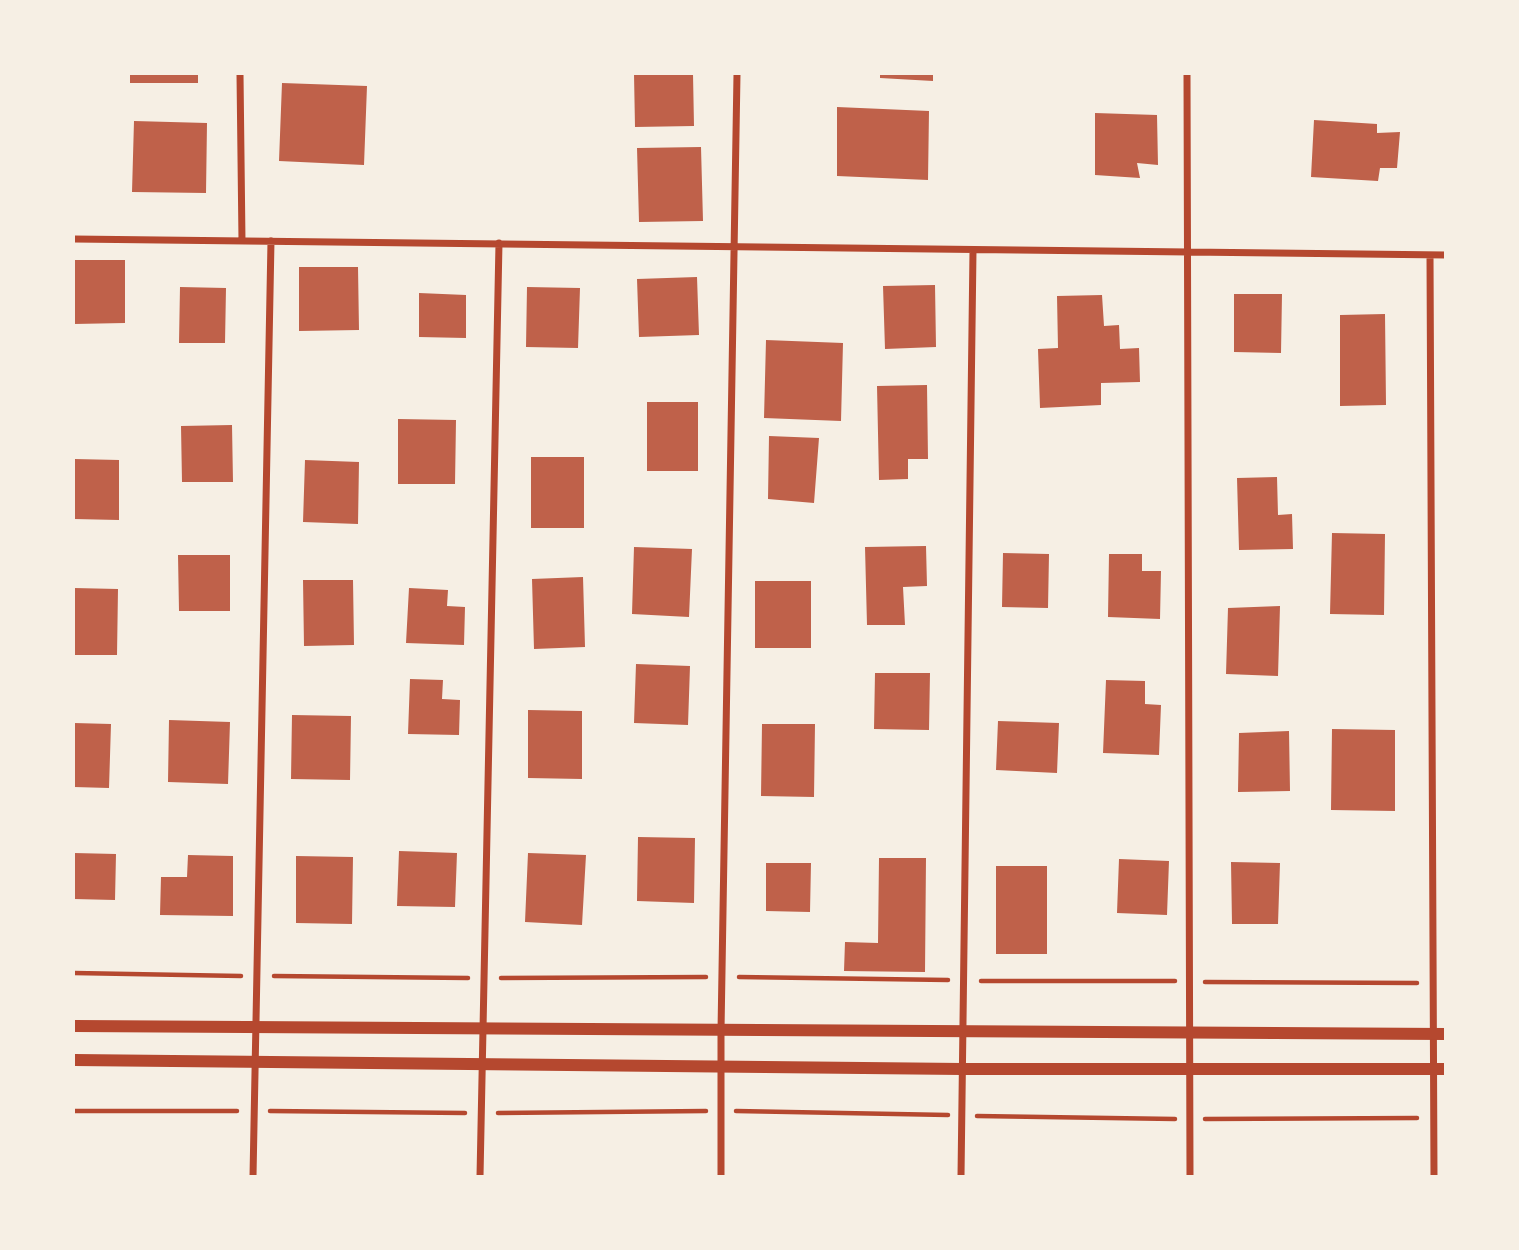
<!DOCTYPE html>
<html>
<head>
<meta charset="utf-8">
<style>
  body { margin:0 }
  #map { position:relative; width:1519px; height:1250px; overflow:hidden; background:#f6efe4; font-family:"Nunito Sans",sans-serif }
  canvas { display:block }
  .frame { position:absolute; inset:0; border:75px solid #f6efe4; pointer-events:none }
</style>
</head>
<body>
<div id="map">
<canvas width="1519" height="1250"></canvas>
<div class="frame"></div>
</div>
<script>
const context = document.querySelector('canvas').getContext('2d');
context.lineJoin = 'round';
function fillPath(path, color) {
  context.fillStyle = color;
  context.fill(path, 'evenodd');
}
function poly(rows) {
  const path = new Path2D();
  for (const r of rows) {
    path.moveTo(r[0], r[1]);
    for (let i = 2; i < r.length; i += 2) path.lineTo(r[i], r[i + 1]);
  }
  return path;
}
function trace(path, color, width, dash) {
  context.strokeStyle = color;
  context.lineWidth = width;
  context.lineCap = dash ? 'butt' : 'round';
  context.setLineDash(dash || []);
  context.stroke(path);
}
fillPath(poly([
  [130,74,198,74,198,83,130,83],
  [634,74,693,74,694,126,635,127],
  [880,74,933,74,933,81,880,78],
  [282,83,367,86,364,165,279,161],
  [837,107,929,111,928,180,837,176],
  [1095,113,1157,115,1158,165,1137,163,1140,178,1095,175],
  [1314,120,1377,124,1377,133,1400,132,1397,168,1380,168,1378,181,1311,177],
  [134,121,207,123,206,193,132,192],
  [701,147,703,221,639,222,637,148],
  [74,260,125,260,125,323,74,324],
  [299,267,358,267,359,330,299,331],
  [697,277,699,335,639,337,637,279],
  [935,285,936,347,885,349,883,286],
  [180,287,226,288,225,343,179,343],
  [527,287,580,288,578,348,526,347],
  [419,293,466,295,466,338,419,337],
  [1234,294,1282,294,1281,353,1234,352],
  [1102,295,1104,326,1119,325,1120,349,1139,348,1140,382,1101,383,1101,405,1040,408,1038,349,1058,348,1057,296],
  [1385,314,1386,405,1340,406,1340,315],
  [766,340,843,343,841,421,764,418],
  [927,385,928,459,908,459,908,479,879,480,877,386],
  [647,402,698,402,698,471,647,471],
  [398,419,456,420,455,484,398,484],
  [232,425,233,482,182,482,181,426],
  [769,436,819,438,814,503,768,499],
  [531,457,584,457,584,528,531,528],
  [74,459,119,460,119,520,74,519],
  [305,460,359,462,358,524,303,522],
  [1277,477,1278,515,1292,514,1293,549,1239,550,1237,478],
  [1332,533,1385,534,1384,615,1330,614],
  [926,546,927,586,903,587,905,625,867,625,865,547],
  [634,547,692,549,689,617,632,614],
  [1003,553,1049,554,1048,608,1002,607],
  [1109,554,1142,554,1142,571,1161,571,1160,619,1108,617],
  [178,555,230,555,230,611,179,611],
  [583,577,585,647,534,649,532,579],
  [303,580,353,580,354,645,304,646],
  [755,581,811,581,811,648,755,648],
  [74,588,118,589,117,655,74,655],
  [409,588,448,590,447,606,465,607,464,645,406,643],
  [1280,606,1278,676,1226,674,1228,608],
  [636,664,690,666,688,725,634,723],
  [875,673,930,673,929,730,874,729],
  [410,679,443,680,442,699,460,700,459,735,408,734],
  [1106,680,1145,681,1145,704,1161,705,1159,755,1103,753],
  [528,710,582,711,582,779,528,778],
  [292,715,351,716,350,780,291,779],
  [169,720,230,722,228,784,168,782],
  [998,721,1059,723,1057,773,996,770],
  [74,723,111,724,109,788,74,787],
  [762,724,815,724,814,797,761,796],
  [1332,729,1395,730,1395,811,1331,810],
  [1289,731,1290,791,1238,792,1239,733],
  [638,837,695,838,694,903,637,901],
  [399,851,457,853,455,907,397,906],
  [74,853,116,854,115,900,74,899],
  [528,853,586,855,582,925,525,922],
  [188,855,233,856,233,916,160,915,161,877,187,877],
  [296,856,353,857,352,924,296,923],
  [879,858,926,858,925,972,844,971,845,942,878,943],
  [1119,859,1169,861,1167,915,1117,913],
  [1231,862,1280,863,1278,924,1232,924],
  [766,863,811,863,810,912,766,911],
  [996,866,1047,866,1047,954,996,954]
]), '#bf614a');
trace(poly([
  [74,973,241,976],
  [274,976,468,978],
  [739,977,948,980],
  [501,978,706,977],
  [981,981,1175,981],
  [1205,982,1417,983],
  [74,1111,237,1111],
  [270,1111,465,1113],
  [736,1111,948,1115],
  [498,1113,706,1111],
  [977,1116,1175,1119],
  [1205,1119,1417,1118]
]), '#b5482f', 4.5);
trace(poly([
  [240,74,242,241],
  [1187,74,1190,1176],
  [74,239,1446,255],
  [1430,255,1434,1176],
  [253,1176,271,241],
  [480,1176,499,243],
  [721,1176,721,1030,737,74],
  [961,1176,973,251]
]), '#b5482f', 7);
trace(poly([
  [74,1026,1446,1034],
  [74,1060,962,1069,1446,1069]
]), '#b5482f', 12);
</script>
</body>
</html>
